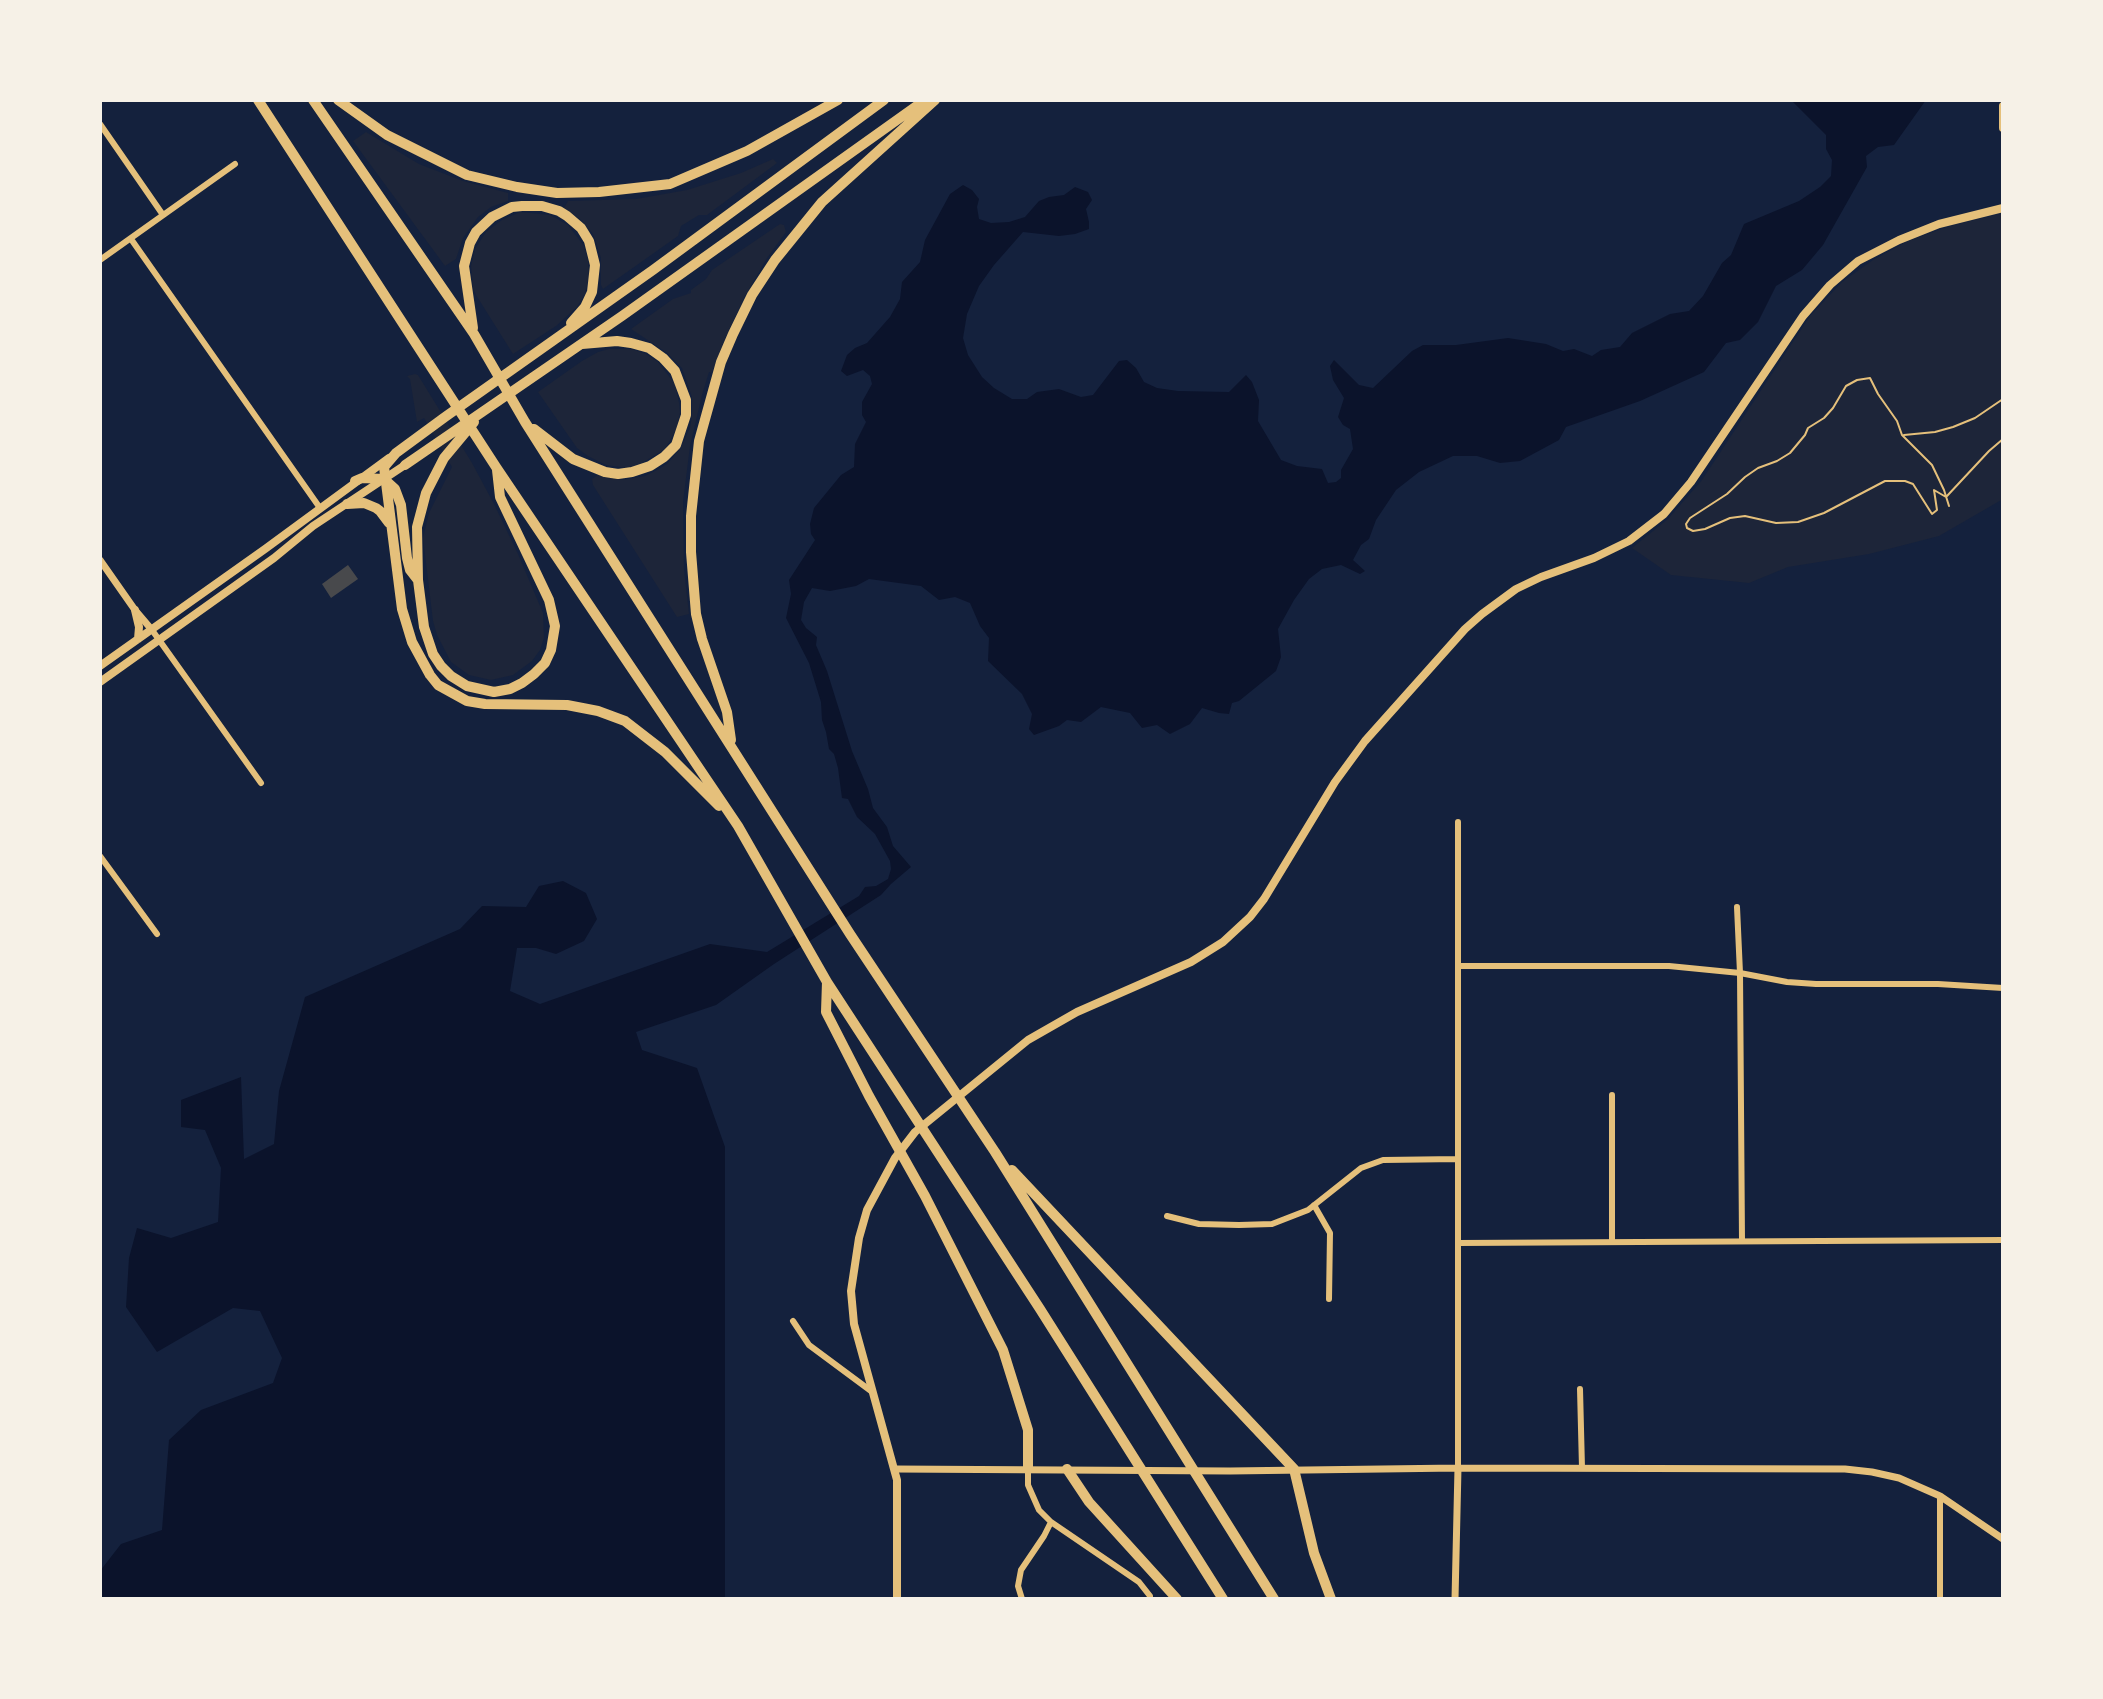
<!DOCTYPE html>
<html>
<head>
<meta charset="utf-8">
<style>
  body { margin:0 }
  #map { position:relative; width:2103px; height:1699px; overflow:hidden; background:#14213d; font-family:"Titillium Web",sans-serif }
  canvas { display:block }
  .frame { position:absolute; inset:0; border:102px solid #f6f1e7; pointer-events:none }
</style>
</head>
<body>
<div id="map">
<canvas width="2103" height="1699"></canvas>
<div class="frame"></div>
</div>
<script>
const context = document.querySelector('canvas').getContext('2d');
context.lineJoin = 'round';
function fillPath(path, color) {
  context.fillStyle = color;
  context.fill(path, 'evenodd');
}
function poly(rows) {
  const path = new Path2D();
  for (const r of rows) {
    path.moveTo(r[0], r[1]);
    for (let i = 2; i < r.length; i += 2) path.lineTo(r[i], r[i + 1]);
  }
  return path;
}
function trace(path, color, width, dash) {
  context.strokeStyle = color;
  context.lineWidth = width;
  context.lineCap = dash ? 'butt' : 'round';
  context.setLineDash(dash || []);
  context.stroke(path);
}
fillPath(poly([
  [366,132,419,164,463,181,508,193,508,201,491,207,478,217,463,238,456,259,445,266,353,141],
  [773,159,777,163,707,215,699,215,681,226,678,236,603,289,601,285,601,258,593,234,581,220,564,208,568,201,636,199,687,190,741,173],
  [520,212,550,215,568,225,584,246,588,260,589,276,585,294,577,307,556,326,513,354,476,295,473,288,471,266,475,249,486,232,502,220],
  [2003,213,2003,499,1939,536,1869,554,1788,567,1749,583,1671,575,1632,548,1668,519,1702,480,1810,316,1842,282,1873,260,1908,241,1950,226],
  [780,224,784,225,786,232,767,258,744,298,723,343,712,373,709,372,702,395,690,446,683,502,684,569,689,614,677,617,593,485,592,479,598,475,622,480,645,476,659,469,668,463,680,449,690,428,692,415,692,397,682,368,667,353,631,329,673,299,691,293,691,290,706,279,712,270],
  [609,349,631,349,646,354,658,362,675,384,679,403,680,413,676,430,665,449,642,463,627,468,606,465,588,456,577,448,538,392,582,361,598,352],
  [415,374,418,375,472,463,494,504,518,554,543,613,544,638,540,650,532,661,513,675,491,680,469,675,451,662,437,635,433,621,423,538,429,513,452,467,424,418,417,422,410,379,407,376]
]), '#1d2539');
fillPath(poly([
  [1791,100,1926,100,1894,145,1878,147,1866,156,1867,167,1823,245,1802,270,1776,286,1758,322,1740,340,1726,343,1704,372,1640,401,1566,427,1559,440,1520,461,1500,463,1477,456,1453,456,1419,472,1396,490,1376,520,1369,539,1361,545,1353,560,1365,571,1360,574,1341,565,1322,569,1309,579,1294,600,1278,629,1281,657,1276,671,1239,701,1232,703,1229,714,1219,713,1202,708,1190,724,1170,734,1157,725,1142,728,1130,713,1101,707,1081,722,1067,720,1059,726,1034,735,1029,729,1032,714,1022,694,988,661,989,638,980,626,970,603,955,597,939,600,921,586,869,579,856,586,830,591,812,588,804,602,801,620,806,628,817,637,816,645,827,671,852,751,868,789,873,808,887,827,893,846,911,867,891,884,881,895,774,964,716,1005,636,1032,642,1050,697,1068,725,1147,725,1599,100,1599,100,1571,121,1544,162,1530,169,1440,201,1410,273,1383,282,1358,260,1311,233,1308,157,1352,126,1307,129,1258,137,1228,171,1238,218,1222,221,1168,205,1130,181,1127,181,1100,241,1077,244,1159,274,1144,279,1091,305,997,460,929,482,906,526,907,539,886,563,881,586,893,597,919,584,941,556,954,536,948,517,948,510,991,540,1004,710,944,767,952,859,896,865,887,876,886,888,879,891,869,890,861,875,834,857,817,848,799,842,798,838,768,834,754,829,749,826,732,822,720,821,702,809,663,786,618,791,594,789,580,815,540,811,534,810,524,814,508,841,475,854,467,855,444,866,422,862,415,862,402,872,384,870,376,863,370,847,376,841,371,847,355,855,348,867,343,890,317,900,299,902,282,920,262,925,240,950,194,963,185,972,190,979,199,977,207,979,219,991,223,1009,222,1025,217,1039,201,1049,197,1064,195,1075,187,1088,192,1092,200,1086,209,1089,222,1089,229,1075,234,1059,236,1023,232,994,265,979,286,967,314,963,338,968,355,982,377,994,388,1012,399,1027,399,1037,392,1059,389,1081,397,1093,395,1119,361,1127,360,1136,368,1144,382,1157,388,1178,391,1229,392,1246,375,1252,382,1259,400,1258,421,1281,460,1297,466,1322,469,1328,483,1336,482,1341,478,1341,470,1353,449,1350,429,1343,425,1338,417,1344,398,1333,380,1330,366,1334,360,1359,385,1373,388,1412,351,1423,345,1456,345,1508,338,1546,344,1563,351,1574,349,1592,356,1601,350,1620,347,1632,333,1670,314,1689,311,1703,296,1722,263,1731,255,1744,224,1799,201,1820,187,1831,176,1832,160,1826,149,1826,135]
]), '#0b132b');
fillPath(poly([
  [348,565,358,579,331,598,322,584]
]), '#48494c');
trace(poly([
  [1904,435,1935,432,1953,427,1975,418,2003,399],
  [1947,496,1989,451,2003,439],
  [1946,497,1934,490,1937,510,1932,514,1913,484,1905,481,1885,481,1824,513,1798,522,1776,523,1745,516,1730,518,1705,529,1693,531,1687,528,1686,524,1690,518,1727,494,1745,477,1758,468,1777,461,1790,453,1805,435,1808,428,1824,418,1833,408,1846,386,1857,380,1870,378,1878,394,1897,421,1902,435,1932,465,1944,490,1949,506]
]), '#e5c07b', 2);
trace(poly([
  [100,124,163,215],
  [131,239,320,508],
  [100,260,235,164],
  [152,630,261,783],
  [1458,822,1458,1468],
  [100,856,157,934],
  [1737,907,1740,973,1742,1241],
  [1458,966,1669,966,1740,973,1787,982,1816,984,1938,984,2003,988],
  [1612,1095,1612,1242],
  [1314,1205,1330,1233,1329,1299],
  [1167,1216,1199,1224,1239,1225,1272,1224,1308,1210,1361,1168,1383,1160,1458,1159],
  [1458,1243,2003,1240],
  [793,1321,809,1345,871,1391],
  [1580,1389,1582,1468],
  [1028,1469,1028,1485,1039,1510,1051,1522,1139,1582,1150,1596,1150,1599],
  [1940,1496,1940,1599],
  [1022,1599,1018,1586,1021,1570,1044,1536,1051,1522]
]), '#e5c07b', 6);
trace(poly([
  [100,560,135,610,152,630],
  [895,1469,1230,1471,1458,1468,1845,1469,1872,1472,1899,1478,1940,1496,2003,1539],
  [1455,1599,1458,1468]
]), '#e5c07b', 7);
trace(poly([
  [2003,106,2003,128],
  [135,610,139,627,138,639],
  [100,666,265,549,389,458],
  [100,682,274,558,313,526,405,465],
  [897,1599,897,1480,854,1324,851,1291,859,1238,867,1210,895,1158,915,1132,1028,1040,1077,1012,1191,962,1223,942,1250,917,1264,899,1335,782,1365,741,1465,629,1482,614,1516,589,1541,577,1594,558,1629,541,1664,514,1691,482,1803,316,1830,285,1858,261,1899,240,1939,224,2003,208]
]), '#e5c07b', 8);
trace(poly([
  [258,100,496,467,738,826,827,982,1040,1309,1223,1599],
  [313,100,474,334,525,422,850,934,995,1152,1274,1599],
  [338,100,387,135,467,175,517,187,557,193,599,192,670,184,747,151,838,100],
  [473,328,464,266,470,243,476,232,492,217,512,207,522,206,542,206,559,211,567,216,581,228,589,241,595,265,592,292,585,307,571,323],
  [474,422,444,458,426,493,417,527,418,580,424,627,433,654,441,666,451,676,467,686,494,692,510,689,522,683,534,674,545,663,551,650,555,626,549,600,500,497,497,470],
  [534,429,573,459,605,472,618,474,632,472,650,466,664,457,676,445,686,415,686,400,675,371,663,358,649,348,631,343,617,341,582,344],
  [405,465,622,316,925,100],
  [355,481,362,478,384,479,395,489,401,505,407,558,410,570,417,579],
  [347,504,364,503,376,508,380,511,389,523],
  [731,740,727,712,702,639,696,614,691,552,691,516,699,441,721,362,733,334,752,295,775,260,822,202,935,100],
  [719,806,665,752,625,721,598,711,567,705,485,704,467,701,438,685,430,675,412,642,402,609,384,467,396,453,445,417,653,270,884,100],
  [827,982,826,1012,869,1096,925,1196,1003,1350,1028,1430,1028,1469],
  [1012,1170,1294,1469,1314,1553,1331,1599],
  [1067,1469,1089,1502,1177,1599]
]), '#e5c07b', 10);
</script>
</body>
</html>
